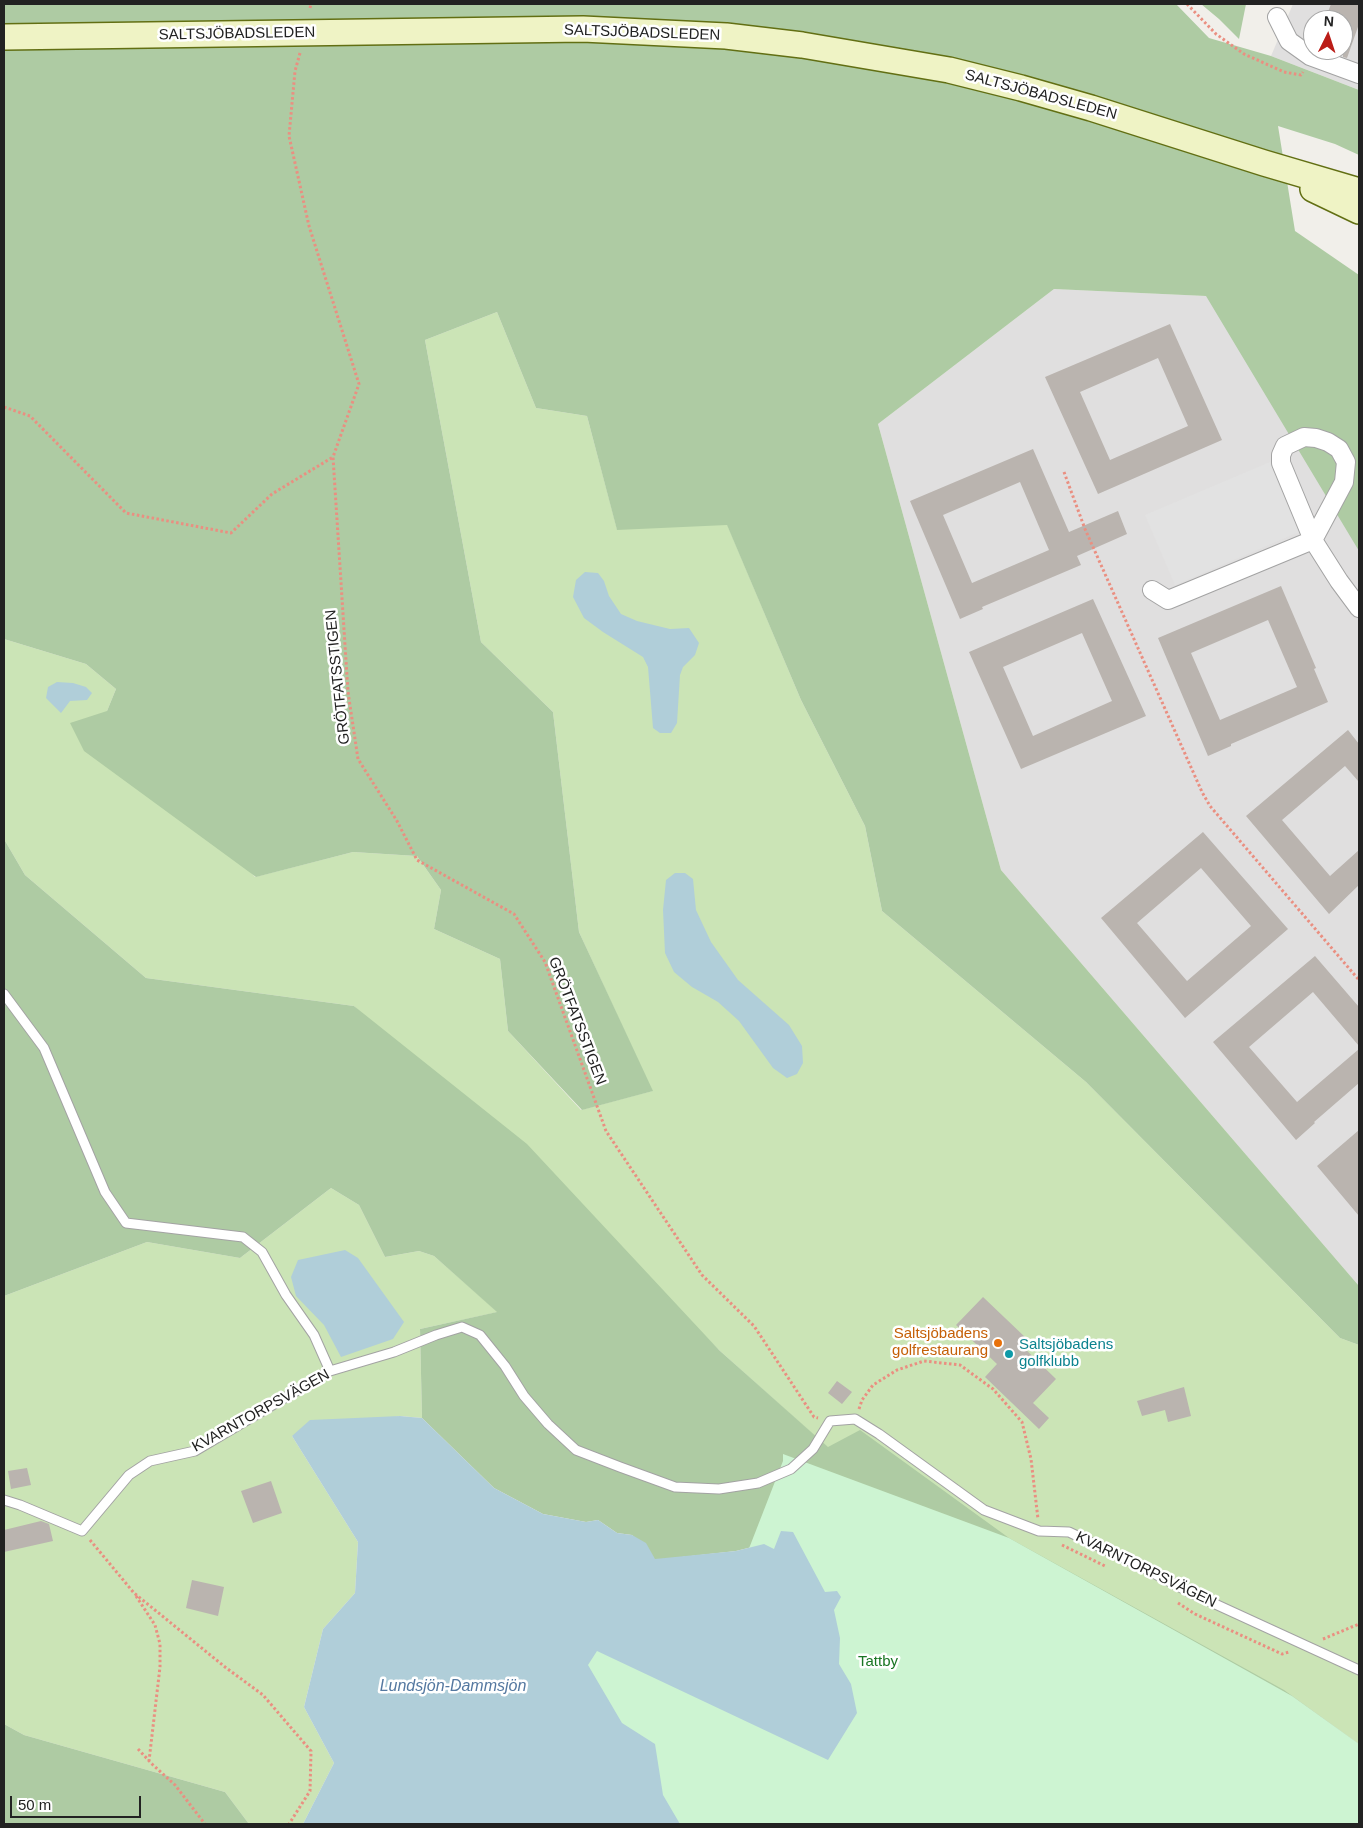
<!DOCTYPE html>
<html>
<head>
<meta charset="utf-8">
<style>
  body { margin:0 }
  #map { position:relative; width:1363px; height:1828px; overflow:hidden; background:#f1efea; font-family:Arial,sans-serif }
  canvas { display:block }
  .frame { position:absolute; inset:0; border:5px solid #222; pointer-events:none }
  .north { position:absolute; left:1303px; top:10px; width:50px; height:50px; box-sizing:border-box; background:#fff; border:1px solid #a7a7a7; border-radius:50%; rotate:4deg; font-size:14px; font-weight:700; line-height:20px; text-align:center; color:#222 }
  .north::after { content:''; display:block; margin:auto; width:18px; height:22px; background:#bb1d18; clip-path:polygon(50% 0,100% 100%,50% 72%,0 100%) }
  .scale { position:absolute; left:10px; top:1796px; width:131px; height:22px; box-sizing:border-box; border:2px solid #222; border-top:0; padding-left:6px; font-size:15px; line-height:18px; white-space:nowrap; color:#222; -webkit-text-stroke:4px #fff; paint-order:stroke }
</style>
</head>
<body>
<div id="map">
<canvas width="1363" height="1828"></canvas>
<div class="frame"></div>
<div class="north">N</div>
<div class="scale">50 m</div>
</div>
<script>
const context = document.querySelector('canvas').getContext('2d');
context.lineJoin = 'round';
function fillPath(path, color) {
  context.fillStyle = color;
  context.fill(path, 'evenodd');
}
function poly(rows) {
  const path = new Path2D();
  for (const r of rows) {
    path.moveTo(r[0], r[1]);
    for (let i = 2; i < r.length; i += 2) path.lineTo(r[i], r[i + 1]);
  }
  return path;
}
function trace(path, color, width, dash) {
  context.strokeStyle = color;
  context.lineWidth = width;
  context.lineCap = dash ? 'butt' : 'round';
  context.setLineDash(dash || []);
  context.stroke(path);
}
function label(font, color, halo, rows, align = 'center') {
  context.font = font + ' Arial,sans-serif';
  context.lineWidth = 5;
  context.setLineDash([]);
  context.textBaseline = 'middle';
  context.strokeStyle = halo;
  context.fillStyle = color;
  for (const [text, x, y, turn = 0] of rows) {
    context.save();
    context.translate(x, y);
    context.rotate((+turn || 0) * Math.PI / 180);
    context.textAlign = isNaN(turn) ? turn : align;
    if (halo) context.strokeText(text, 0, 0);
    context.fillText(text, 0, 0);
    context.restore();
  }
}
fillPath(poly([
  [1293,4,1359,4,1359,90,1271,56],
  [1313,20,1343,20,1343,50,1313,50],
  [1054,289,1207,296,1359,436,1359,1286,1001,870,878,424]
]), '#e0dfdf');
fillPath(poly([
  [497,312,536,408,587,416,617,529,727,524,801,700,865,826,882,911,1086,1082,1340,1338,1359,1345,1359,1744,1292,1696,828,1448,719,1350,354,1006,146,978,25,875,4,839,4,639,86,664,116,689,107,711,255,877,353,852,417,856,441,890,434,929,500,959,508,1031,581,1110,652,1091,579,932,553,712,481,642,425,340],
  [331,1188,359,1205,385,1257,419,1251,434,1256,498,1312,420,1329,422,1418,400,1416,292,1436,358,1542,355,1593,323,1629,304,1707,334,1763,303,1824,249,1824,225,1792,24,1735,4,1724,4,1296,147,1242,240,1258]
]), '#cbe4b6');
fillPath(poly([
  [4,4,1176,4,1209,38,1271,56,1359,90,1359,155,1335,144,1278,126,1295,231,1359,275,1359,551,1206,296,1054,289,878,424,1001,870,1359,1286,1359,1345,1340,1338,1086,1082,882,911,865,826,801,700,727,525,617,530,587,416,536,408,497,312,425,340,481,642,553,712,579,932,653,1091,582,1110,508,1031,500,959,434,929,441,890,417,856,353,852,256,877,84,751,70,723,107,711,116,689,86,664,4,639],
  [1201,4,1246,4,1239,39,1219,19],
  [4,839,25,875,146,978,354,1006,527,1144,719,1350,828,1447,860,1430,1009,1538,1284,1690,1359,1744,1359,1824,764,1544,736,1551,655,1560,632,1535,617,1533,598,1520,586,1522,543,1514,494,1488,422,1418,420,1329,497,1312,434,1256,419,1251,385,1257,359,1205,331,1188,240,1258,147,1242,4,1296],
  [4,1724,24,1735,225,1792,249,1824,4,1824]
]), '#aecba3');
fillPath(poly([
  [783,1454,1009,1538,1292,1696,1359,1744,1359,1824,424,1824,469,1637,727,1605,783,1461]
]), '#cdf4d2');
fillPath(poly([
  [1270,462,1299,532,1175,585,1145,515]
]), '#e2e2e2');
fillPath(poly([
  [585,572,598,573,604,581,609,596,621,614,637,621,670,629,689,628,699,643,695,655,683,667,680,675,677,723,671,733,660,733,653,728,648,667,643,657,603,632,584,618,573,597,576,580],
  [57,682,73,683,86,687,92,693,87,700,70,701,61,713,46,698,48,687],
  [675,873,685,873,693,879,696,910,711,942,738,980,789,1025,802,1046,803,1063,797,1074,787,1078,773,1068,739,1021,718,1002,692,987,674,972,665,953,663,910,666,880],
  [345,1250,358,1258,404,1322,393,1339,341,1357,324,1325,296,1296,291,1277,298,1260],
  [400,1416,422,1418,494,1488,543,1514,586,1522,598,1520,617,1533,632,1535,646,1543,655,1559,736,1551,764,1544,774,1549,781,1531,793,1532,825,1592,837,1591,841,1597,834,1610,840,1638,839,1664,851,1684,857,1713,828,1760,597,1651,588,1665,622,1723,655,1744,663,1795,680,1824,303,1824,334,1763,304,1707,323,1629,355,1593,358,1542,292,1436,310,1420]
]), '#b0ced9');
fillPath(poly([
  [1331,4,1359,4,1359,24,1347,58,1343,57,1343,20,1325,20],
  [1170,324,1222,440,1098,494,1045,377],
  [1158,358,1188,426,1110,460,1080,392],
  [1033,449,1069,532,1118,511,1127,534,1077,556,1081,565,982,607,983,609,960,619,910,501],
  [1020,482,1049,550,972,583,943,515],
  [1281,586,1316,668,1314,669,1328,702,1231,744,1231,746,1208,756,1158,638],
  [1268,620,1297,687,1220,720,1191,653],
  [1093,599,1146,716,1021,769,969,652],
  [1082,633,1112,701,1033,736,1003,667],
  [1348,730,1359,744,1359,782,1345,766,1282,820,1330,876,1359,850,1359,885,1329,914,1246,816],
  [1203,832,1288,929,1185,1018,1101,918],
  [1201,868,1251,926,1187,981,1137,923],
  [1315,956,1359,1007,1359,1046,1313,992,1249,1047,1297,1102,1359,1049,1359,1083,1314,1122,1315,1123,1296,1140,1213,1042],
  [1359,1130,1359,1216,1317,1166],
  [983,1297,1026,1338,1020,1344,1056,1379,1033,1403,1049,1418,1039,1429,985,1377,997,1364,956,1325],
  [837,1381,852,1392,842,1404,828,1393],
  [1184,1387,1191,1416,1168,1422,1165,1410,1142,1416,1137,1401],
  [27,1468,31,1485,11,1489,8,1471],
  [271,1481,282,1513,253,1523,241,1491],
  [41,1521,49,1524,53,1541,4,1552,4,1530],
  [192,1580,224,1587,218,1616,186,1608]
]), '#bab4af');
const service = poly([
  [4,994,44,1048,105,1192,126,1223,243,1237,262,1252,286,1295,314,1335,330,1371],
  [4,1500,20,1505,82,1531,129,1475,150,1461,195,1451,330,1371,394,1352,436,1335,462,1327,480,1335,505,1366,524,1396,548,1424,576,1450,620,1467,675,1487,719,1489,758,1483,791,1469,813,1449,830,1421,855,1419,879,1434,984,1510,1039,1531,1069,1532,1138,1565,1189,1592,1359,1670]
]);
const minor = poly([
  [1277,17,1289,41,1310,56,1359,74],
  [1313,540,1344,482,1346,462,1339,449,1328,442,1316,438,1304,437,1285,446,1281,455,1281,463,1313,540,1339,581,1359,608],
  [1152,590,1168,600,1313,540]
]);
const secondary = poly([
  [4,37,583,29,726,36,802,45,949,70,1021,88,1091,108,1264,163,1359,191],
  [1313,189,1359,211]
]);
trace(service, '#a3a3a3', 11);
trace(minor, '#a3a3a3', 20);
trace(secondary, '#626f13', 28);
trace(poly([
  [1187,4,1216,34,1244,54,1284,72,1301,75,1303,72],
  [310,8,311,4],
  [300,53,295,71,289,136,309,226,359,384,333,457,348,692,358,759,397,821,417,860,514,914,545,962,606,1131,702,1275,754,1326,814,1417,818,1418],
  [4,407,30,416,126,513,231,533,272,494,333,457],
  [1064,472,1085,529,1202,792,1210,806,1359,980],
  [859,1409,862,1400,873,1385,897,1370,924,1361,960,1365,993,1389,1022,1422,1031,1459,1038,1519],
  [90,1540,134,1593,225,1667,263,1695,311,1751,310,1791,289,1824],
  [1062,1545,1105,1566],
  [136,1596,155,1625,160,1644,160,1667,149,1761],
  [1178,1603,1195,1614,1282,1654,1289,1652],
  [1323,1639,1359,1624],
  [138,1749,152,1764,175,1785,205,1824]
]), '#ea8f81', 3, [2.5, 2.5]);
trace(service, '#fff', 9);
trace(minor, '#fff', 18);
trace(secondary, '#eff3c5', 25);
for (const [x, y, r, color] of [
  [998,1343,5,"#e8710a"],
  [1009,1354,5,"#0f9aa8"]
]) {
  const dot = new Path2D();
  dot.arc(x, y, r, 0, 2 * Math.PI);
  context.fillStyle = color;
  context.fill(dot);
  trace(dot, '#fff', 2);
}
label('15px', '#222', '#fff', [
  ["SALTSJÖBADSLEDEN",642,33,2],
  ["SALTSJÖBADSLEDEN",237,34,-1],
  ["SALTSJÖBADSLEDEN",1041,95,15],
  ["GRÖTFATSSTIGEN",338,677,-96],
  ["GRÖTFATSSTIGEN",577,1021,69],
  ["KVARNTORPSVÄGEN",261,1411,-29],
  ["KVARNTORPSVÄGEN",1146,1570,26]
]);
label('15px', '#c56008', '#fff', [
  ["Saltsjöbadens",988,1334],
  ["golfrestaurang",988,1351]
], 'right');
label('15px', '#0d838f', '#fff', [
  ["Saltsjöbadens",1019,1345],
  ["golfklubb",1019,1362]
], 'left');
label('15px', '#1a7624', '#fff', [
  ["Tattby",878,1662]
]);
label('italic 16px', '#5478a0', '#fff', [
  ["Lundsjön-Dammsjön",453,1687]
]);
</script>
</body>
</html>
